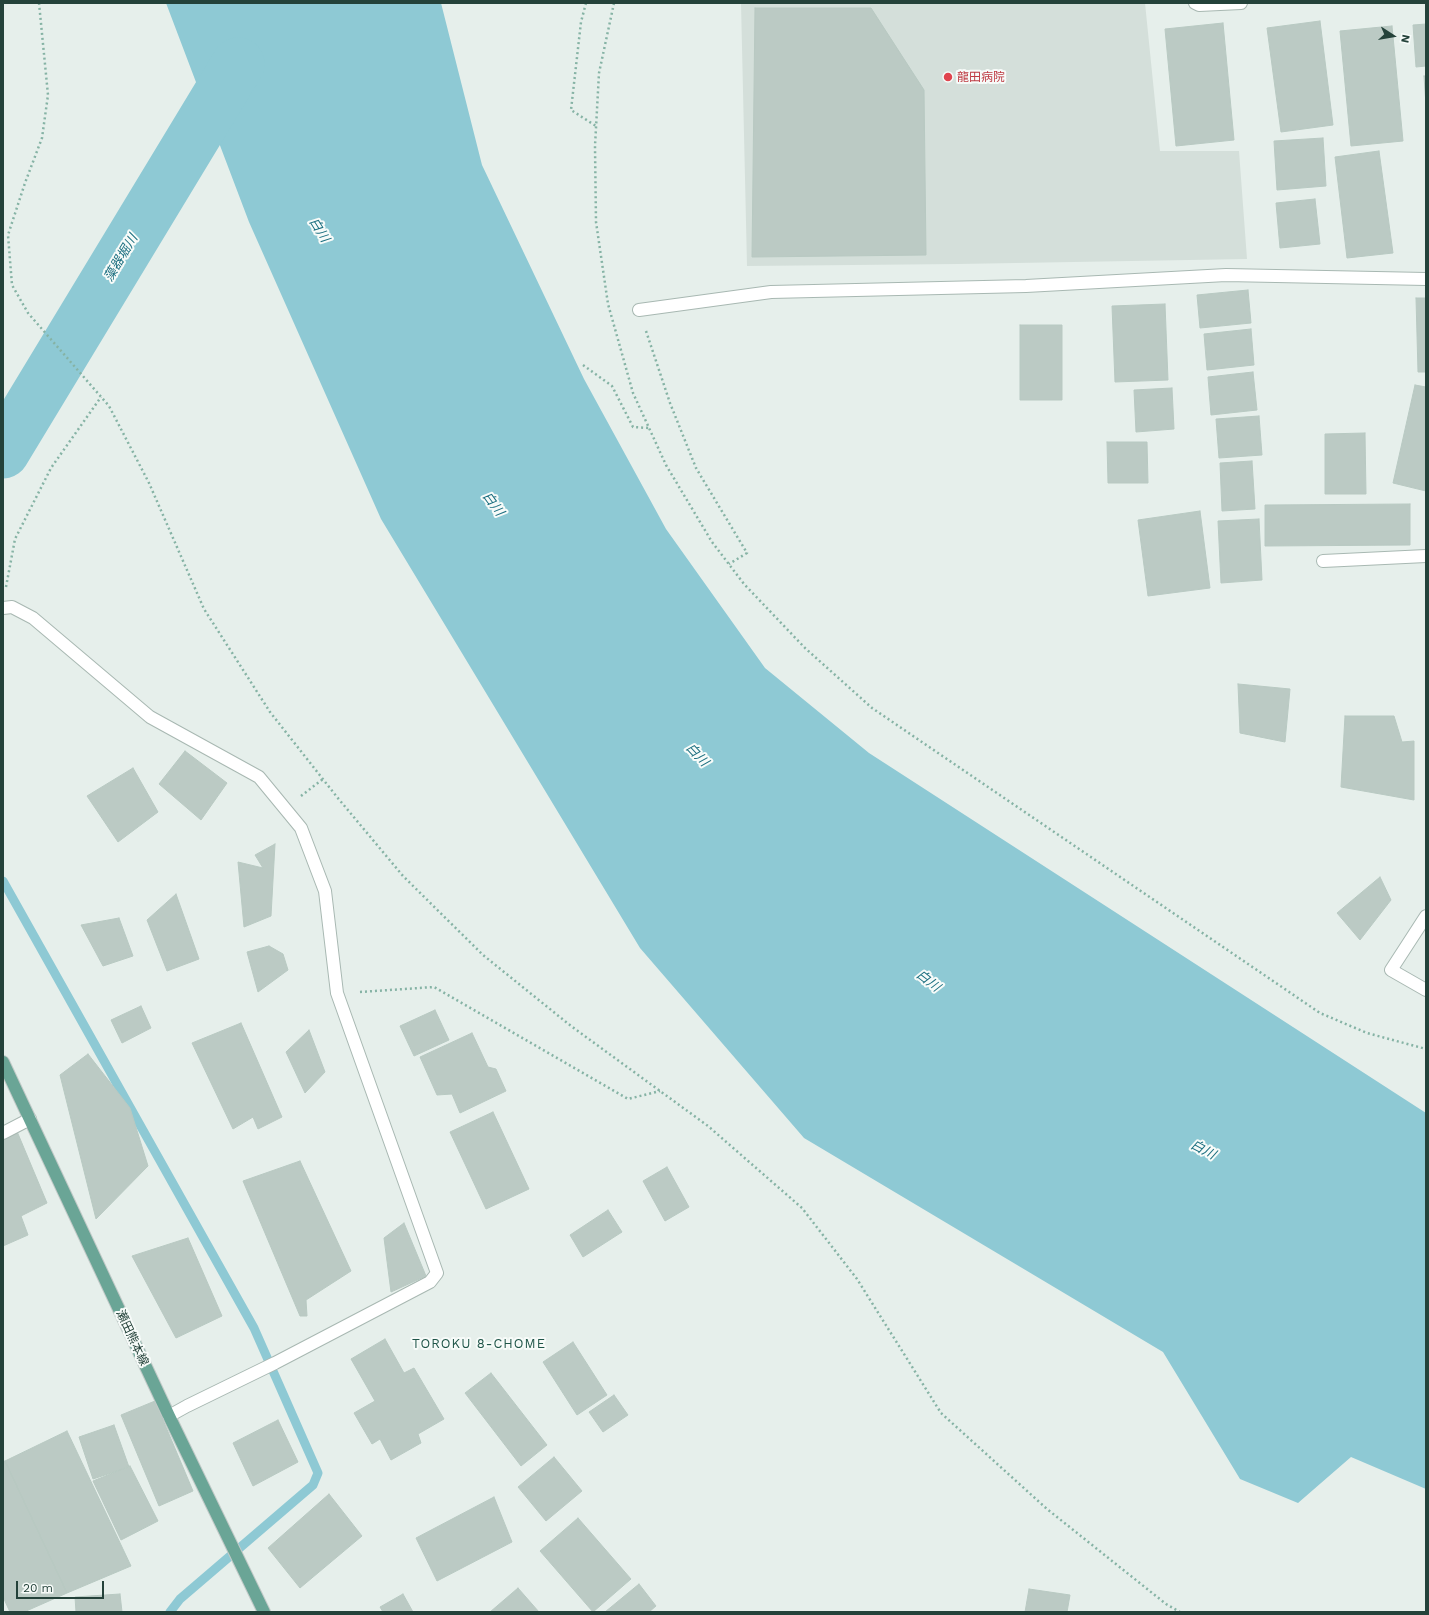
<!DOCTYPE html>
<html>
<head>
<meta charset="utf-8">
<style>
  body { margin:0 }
  #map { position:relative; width:1429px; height:1615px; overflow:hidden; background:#e6efeb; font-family:"Work Sans",sans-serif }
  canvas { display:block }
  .frame { position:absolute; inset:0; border:4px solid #24423a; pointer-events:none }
  .north { position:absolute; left:1373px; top:16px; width:40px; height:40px; -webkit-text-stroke:3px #f7fbf9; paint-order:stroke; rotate:102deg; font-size:11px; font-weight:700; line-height:16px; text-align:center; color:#24423a }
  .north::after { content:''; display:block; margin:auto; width:14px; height:18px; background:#24423a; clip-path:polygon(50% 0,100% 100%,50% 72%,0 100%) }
  .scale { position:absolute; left:16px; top:1581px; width:88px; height:18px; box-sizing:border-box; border:2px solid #24423a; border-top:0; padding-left:5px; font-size:12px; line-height:14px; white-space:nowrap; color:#24423a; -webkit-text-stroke:3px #f7fbf9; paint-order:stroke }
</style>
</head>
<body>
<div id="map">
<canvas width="1429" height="1615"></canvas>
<div class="frame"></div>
<div class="north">N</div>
<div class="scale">20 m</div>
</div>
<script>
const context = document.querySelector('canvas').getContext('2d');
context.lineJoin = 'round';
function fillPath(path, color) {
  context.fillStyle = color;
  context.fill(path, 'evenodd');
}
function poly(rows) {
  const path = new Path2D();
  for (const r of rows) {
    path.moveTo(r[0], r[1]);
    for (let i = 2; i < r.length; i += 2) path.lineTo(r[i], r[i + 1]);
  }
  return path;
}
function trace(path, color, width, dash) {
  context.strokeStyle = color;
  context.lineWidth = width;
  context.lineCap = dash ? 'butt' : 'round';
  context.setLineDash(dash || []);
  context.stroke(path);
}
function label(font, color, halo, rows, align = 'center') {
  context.font = font + ' "Work Sans","Noto Sans JP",sans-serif';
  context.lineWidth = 4;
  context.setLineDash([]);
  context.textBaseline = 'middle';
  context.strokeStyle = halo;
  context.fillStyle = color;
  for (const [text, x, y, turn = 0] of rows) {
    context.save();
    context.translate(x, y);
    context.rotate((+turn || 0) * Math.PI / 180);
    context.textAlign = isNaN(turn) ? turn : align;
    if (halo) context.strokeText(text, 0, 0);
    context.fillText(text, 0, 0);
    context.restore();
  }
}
fillPath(poly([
  [741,3,1145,3,1160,151,1239,151,1247,259,958,264,747,266]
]), '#d4dfda');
fillPath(poly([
  [166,3,441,3,482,165,584,379,666,529,765,668,869,753,1426,1113,1426,1489,1351,1457,1298,1503,1240,1479,1163,1352,804,1138,640,948,381,519,249,222]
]), '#8ec9d4');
trace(poly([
  [3,881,254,1328,318,1473,313,1485,180,1599,170,1612]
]), '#8ec9d4', 9);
trace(poly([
  [3,452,238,64]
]), '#8ec9d4', 53);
const building = poly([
  [755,8,871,8,924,90,926,255,752,257,755,8],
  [1320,21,1333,125,1281,132,1267,28,1320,21],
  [1223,23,1234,140,1176,146,1165,29,1223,23],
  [1426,24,1426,66,1416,67,1413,25,1426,24],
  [1392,26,1403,141,1351,146,1340,31,1392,26],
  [1424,76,1426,76,1426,105,1424,76],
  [1323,138,1326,186,1277,190,1274,141,1323,138],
  [1379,151,1393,253,1347,258,1335,157,1379,151],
  [1315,199,1320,244,1280,248,1276,203,1315,199],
  [1248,290,1251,323,1200,328,1197,295,1248,290],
  [1416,298,1426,298,1426,372,1418,372,1416,298],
  [1165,304,1168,380,1115,382,1112,306,1165,304],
  [1020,325,1062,325,1062,400,1020,400,1020,325],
  [1251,329,1254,365,1207,370,1204,334,1251,329],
  [1253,372,1257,410,1211,415,1208,377,1253,372],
  [1415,385,1426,387,1426,491,1393,483,1415,385],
  [1172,388,1174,429,1136,432,1134,390,1172,388],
  [1259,416,1262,455,1219,458,1216,419,1259,416],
  [1365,433,1366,494,1325,494,1325,434,1365,433],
  [1107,442,1147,442,1148,483,1108,483,1107,442],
  [1252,461,1255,509,1222,511,1220,463,1252,461],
  [1410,504,1410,545,1265,546,1265,505,1410,504],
  [1200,511,1210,588,1148,596,1138,520,1200,511],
  [1259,519,1262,580,1221,583,1218,521,1259,519],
  [1238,684,1290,689,1285,742,1240,733,1238,684],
  [1345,716,1394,716,1402,742,1414,741,1414,800,1341,787,1345,716],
  [185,751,227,783,201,820,159,784,185,751],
  [133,768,158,812,118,842,87,796,133,768],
  [275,844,271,916,244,927,238,862,263,868,255,855,275,844],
  [1380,877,1391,900,1360,940,1337,913,1380,877],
  [176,894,199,959,167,971,147,920,176,894],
  [119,918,133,956,103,966,81,925,119,918],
  [269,946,283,954,288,970,258,992,247,952,269,946],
  [141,1006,151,1028,122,1043,111,1020,141,1006],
  [435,1010,449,1040,414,1056,400,1026,435,1010],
  [241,1023,282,1117,258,1129,253,1117,233,1129,192,1043,241,1023],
  [309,1030,325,1072,305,1093,286,1052,309,1030],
  [472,1033,488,1067,496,1069,506,1091,460,1113,452,1094,437,1095,420,1057,472,1033],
  [88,1054,130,1108,148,1166,96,1219,60,1075,88,1054],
  [493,1112,529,1189,486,1209,450,1132,493,1112],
  [16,1129,47,1203,21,1216,28,1235,3,1246,3,1135,16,1129],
  [300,1161,351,1271,306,1300,307,1316,300,1316,243,1181,300,1161],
  [667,1167,689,1207,665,1221,643,1181,667,1167],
  [608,1210,622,1232,583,1257,570,1235,608,1210],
  [404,1223,426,1276,391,1292,384,1238,404,1223],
  [188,1238,222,1316,176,1338,132,1256,188,1238],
  [385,1339,404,1373,414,1368,444,1419,418,1434,421,1443,391,1460,380,1439,372,1444,354,1413,375,1401,351,1359,385,1339],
  [573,1342,607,1395,577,1415,543,1362,573,1342],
  [491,1373,547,1445,521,1466,465,1393,491,1373],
  [614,1395,628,1415,603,1432,589,1412,614,1395],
  [155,1401,193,1491,159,1506,121,1415,155,1401],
  [278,1420,298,1462,253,1486,233,1443,278,1420],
  [114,1425,129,1467,93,1479,79,1437,114,1425],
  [67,1431,131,1566,67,1593,5,1461,67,1431],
  [554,1457,582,1491,546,1521,518,1487,554,1457],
  [5,1461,67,1593,24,1612,10,1612,3,1597,3,1462,5,1461],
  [130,1466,158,1521,121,1540,93,1481,130,1466],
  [329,1494,362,1536,300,1588,268,1548,329,1494],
  [494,1497,512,1542,437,1581,416,1538,494,1497],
  [578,1518,631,1579,593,1612,540,1551,578,1518],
  [639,1584,656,1606,649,1612,605,1612,639,1584],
  [518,1588,539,1612,490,1612,518,1588],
  [1029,1589,1070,1595,1067,1612,1025,1612,1029,1589],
  [120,1594,122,1612,76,1612,75,1597,120,1594],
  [403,1594,413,1612,383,1612,380,1607,403,1594]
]);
fillPath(building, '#bbcac4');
trace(building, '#b8c9c2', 1);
const minor = poly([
  [1195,3,1199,5,1241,3],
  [639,310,771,292,1026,286,1226,275,1426,279],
  [1323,561,1426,556],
  [3,608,12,607,33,618,150,717,259,777,301,828,325,891,337,993,437,1273,430,1282,275,1363,187,1406,169,1416],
  [1426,916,1391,970,1426,990],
  [3,1133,30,1119]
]);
const major = poly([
  [3,1062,169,1416,264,1612]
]);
trace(minor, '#a8b8b2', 14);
trace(major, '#c2cac8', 14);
trace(poly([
  [39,3,48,95,42,138,25,183,8,235,12,285,28,313,109,406,149,483,204,609,270,712,337,797,403,876,483,955,571,1026,708,1126,802,1208,857,1279,941,1413,1047,1509,1166,1604,1180,1612],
  [586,3,581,22,571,110,596,126],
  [614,3,599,73,595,146,596,222,608,304,633,393,666,465,712,542,744,584,805,648,872,708,1320,1013,1367,1033,1426,1049],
  [646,331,670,403,696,468,747,553,729,564],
  [583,365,612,386,633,427,649,428],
  [6,587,15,539,51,468,101,397],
  [301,796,323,779],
  [360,992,434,987,628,1099,660,1091]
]), '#86b3a5', 2.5, [2, 3]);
trace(minor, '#fff', 12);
trace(major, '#6aa596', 12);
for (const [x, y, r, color] of [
  [948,77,5,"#e0444e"]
]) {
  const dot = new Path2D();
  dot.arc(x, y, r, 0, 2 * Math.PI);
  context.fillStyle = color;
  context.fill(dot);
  trace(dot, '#f7fbf9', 1.5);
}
label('12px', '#be3a42', '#f7fbf9', [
  ["龍田病院",957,77]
], 'left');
label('12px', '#24423a', '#f7fbf9', [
  ["瀬田熊本線",132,1338,65]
]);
label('italic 13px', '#1c6f80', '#f7fbf9', [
  ["白川",319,230,58],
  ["藻器堀川",121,258,-59],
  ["白川",493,504,54],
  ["白川",697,755,47],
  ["白川",928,981,38],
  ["白川",1203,1150,28]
]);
context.letterSpacing = '1px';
label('13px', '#1f5548', '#f7fbf9', [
  ["TOROKU 8-CHOME",479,1344]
]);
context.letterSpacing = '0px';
</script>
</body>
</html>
